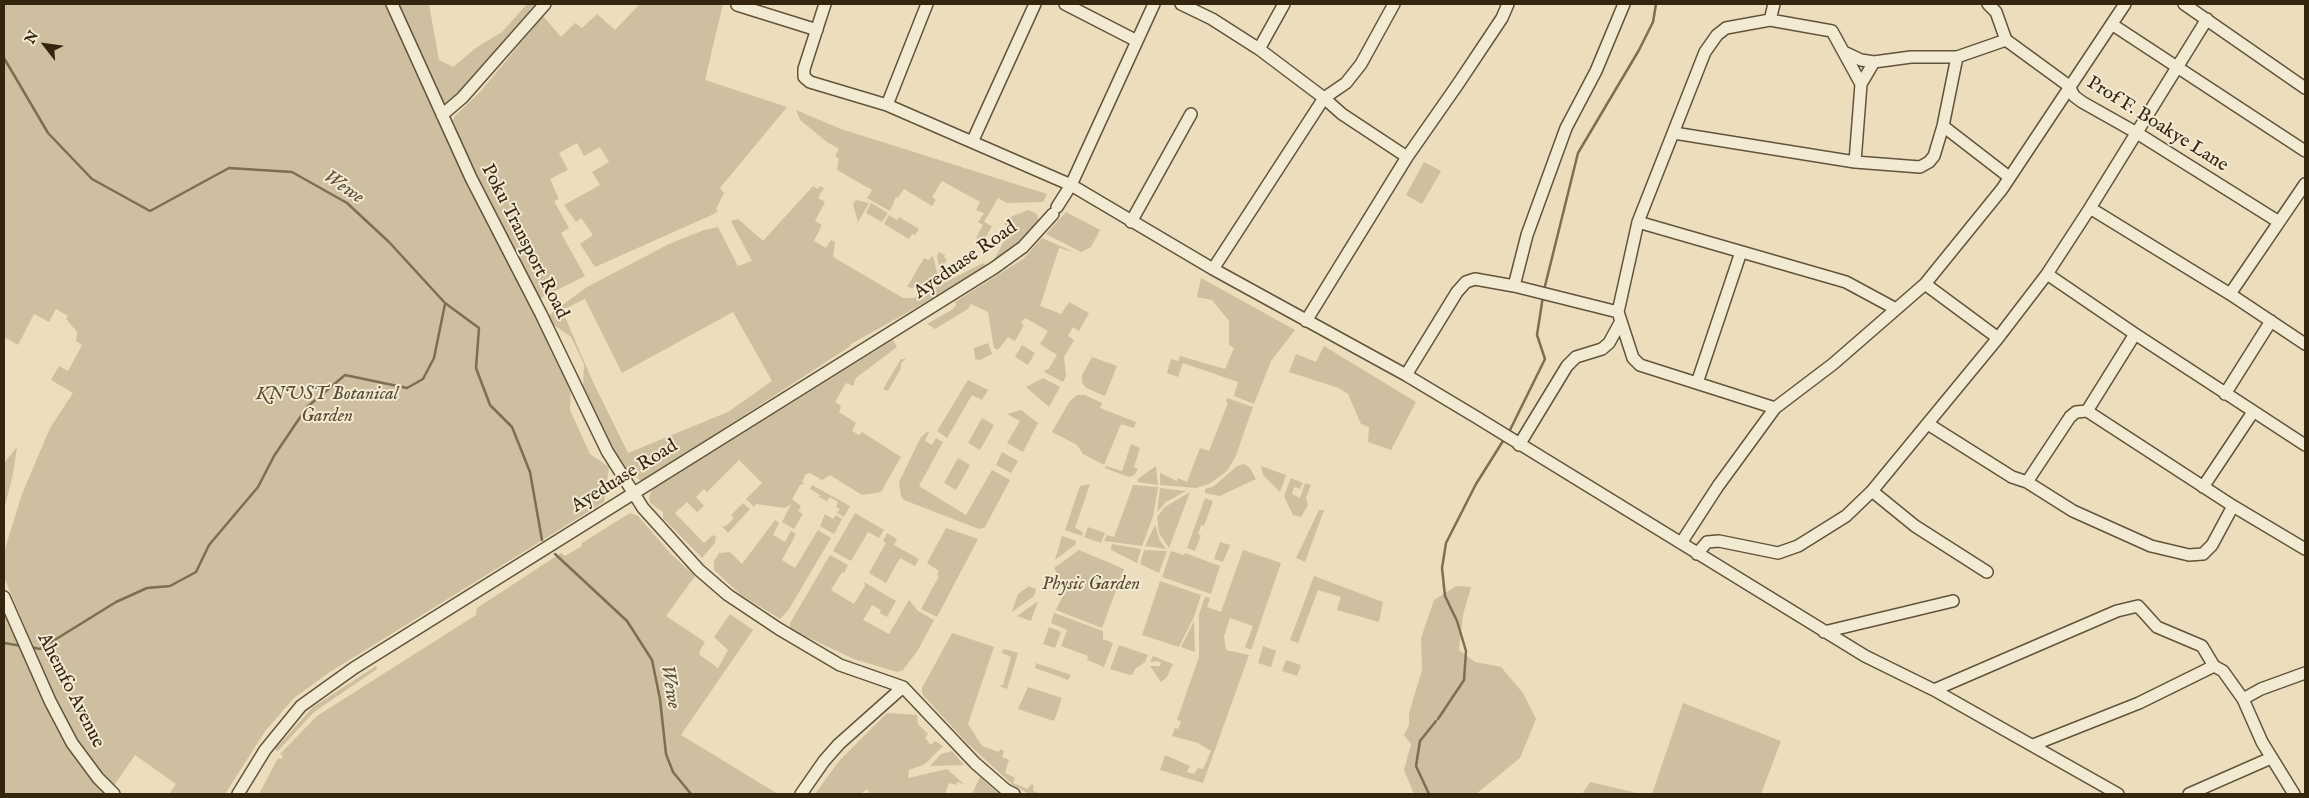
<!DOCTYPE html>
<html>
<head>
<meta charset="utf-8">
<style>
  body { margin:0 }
  #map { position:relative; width:2309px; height:798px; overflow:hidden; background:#ecdebd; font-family:"IM FELL English",serif }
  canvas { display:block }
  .frame { position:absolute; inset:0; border:5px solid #34250f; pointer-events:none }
  .north { position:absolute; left:20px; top:20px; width:50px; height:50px; -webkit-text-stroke:4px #f3ead4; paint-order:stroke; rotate:300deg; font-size:14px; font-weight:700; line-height:20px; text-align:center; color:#34250f }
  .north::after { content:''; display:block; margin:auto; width:18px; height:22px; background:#34250f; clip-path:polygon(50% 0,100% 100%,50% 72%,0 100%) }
</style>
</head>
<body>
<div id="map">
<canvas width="2309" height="798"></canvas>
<div class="frame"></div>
<div class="north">N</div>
</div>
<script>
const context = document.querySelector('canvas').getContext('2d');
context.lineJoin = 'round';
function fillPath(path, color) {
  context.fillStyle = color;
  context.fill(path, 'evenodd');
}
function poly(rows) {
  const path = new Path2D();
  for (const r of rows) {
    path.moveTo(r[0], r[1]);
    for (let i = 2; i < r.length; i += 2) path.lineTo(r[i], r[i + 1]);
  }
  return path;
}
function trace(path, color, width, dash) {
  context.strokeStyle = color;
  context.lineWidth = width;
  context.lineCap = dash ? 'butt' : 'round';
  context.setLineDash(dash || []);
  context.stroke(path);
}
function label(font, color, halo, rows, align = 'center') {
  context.font = font + ' "IM FELL English",serif';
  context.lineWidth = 4;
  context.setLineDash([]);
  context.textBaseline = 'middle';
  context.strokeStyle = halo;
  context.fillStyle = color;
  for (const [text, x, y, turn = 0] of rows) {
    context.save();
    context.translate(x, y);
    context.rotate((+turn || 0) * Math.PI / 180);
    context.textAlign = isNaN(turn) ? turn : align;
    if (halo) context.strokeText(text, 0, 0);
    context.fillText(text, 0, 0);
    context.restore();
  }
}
fillPath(poly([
  [4,4,388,4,571,387,570,410,590,454,609,467,604,502,330,672,294,698,266,730,225,794,169,794,176,784,135,755,113,787,95,767,67,726,4,577,4,552,22,494,50,428,73,393,51,380,59,366,68,371,82,345,76,341,77,332,66,319,68,316,56,309,49,322,34,314,18,345,4,337],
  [396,4,429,4,439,60,453,67,477,47,502,32,527,4,537,4,460,94,444,104,440,99],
  [640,4,723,4,705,80,787,107,720,188,724,193,716,209,718,211,714,214,595,267,580,244,593,235,581,218,576,222,564,205,600,185,592,172,609,162,600,147,584,156,577,143,559,153,568,170,550,179,559,199,554,201,569,228,561,233,585,276,539,299,482,192,453,121,454,117,481,91,543,16,561,37,575,23,582,28,597,14,615,30],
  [796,110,841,129,1047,194,1043,202,1007,203,998,198,984,222,992,226,983,242,976,238,983,225,978,222,984,213,976,210,980,202,942,181,932,197,936,200,932,206,904,189,898,198,896,197,890,211,867,198,872,190,837,170,839,159,835,156,839,149,827,142,800,120],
  [1424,162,1441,171,1422,204,1406,195],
  [813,186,818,189,820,186,824,188,818,198,825,202,815,221,822,225,814,241,826,248,831,240,835,242,833,257,903,298,914,298,981,264,984,263,987,268,851,344,849,347,643,481,640,480,624,470,583,388,584,364,571,337,550,322,549,315,587,287,669,244,704,230,718,227,738,266,752,261,731,221,738,219,763,241],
  [585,299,622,373,733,312,772,381,728,412,628,453,593,382,562,310],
  [856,200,869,203,858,222,853,204],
  [871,203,888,213,882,222,866,213],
  [1028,210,1037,214,1039,221,1024,239,991,265,1011,228,1004,224,1008,218],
  [1066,212,1100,230,1091,247,1081,252,1046,234],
  [889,215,897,220,899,217,919,229,915,235,912,234,909,239,884,224],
  [1042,238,1074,252,1059,248,1040,306,1061,314,1069,302,1089,313,1079,331,1073,327,1068,336,1074,340,1064,357,1066,376,1063,382,1044,372,1046,369,1048,370,1057,355,1040,344,1048,331,1025,318,1021,323,1024,325,1015,341,1008,337,998,350,994,348,988,312,971,304,968,309,935,329,927,324,953,309,956,305,955,302,1023,259],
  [939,252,945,255,944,258,947,259,944,265,950,268,953,264,958,266,940,274,937,256],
  [933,256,938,276,912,288,907,287,924,258,928,260],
  [1201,278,1295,330,1271,361,1254,404,1234,396,1238,382,1183,363,1178,377,1167,373,1171,359,1178,361,1180,356,1225,369,1234,348,1229,345,1229,321,1212,300,1197,297],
  [893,340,897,347,856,378,853,386,846,383,835,402,841,406,839,412,856,423,852,431,859,435,862,432,901,457,881,492,862,495,830,475,822,480,810,473,806,474,802,481,804,484,800,485,792,499,801,506,798,511,803,514,794,529,782,522,791,504,785,508,756,504,754,507,746,499,762,483,739,460,707,492,704,489,696,497,704,506,697,512,687,502,675,513,704,543,713,535,716,537,715,543,702,558,663,518,663,512,650,503,649,497,652,490],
  [988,343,992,354,980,360,975,359,974,348],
  [1022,345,1035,353,1028,365,1015,357],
  [1324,346,1416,402,1391,450,1368,442,1369,427,1361,424,1348,394,1339,388,1289,372,1296,354,1316,362],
  [1092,357,1117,366,1105,396,1086,388,1082,382,1082,375],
  [901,359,906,359,901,363,901,368,888,391,883,389],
  [1043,378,1060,387,1049,407,1026,387],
  [968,380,988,390,982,400,972,395,947,438,937,431],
  [1077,395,1085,395,1102,403,1100,408,1136,422,1134,428,1121,424,1104,465,1083,454,1077,445,1052,432,1069,402],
  [1227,398,1253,407,1235,458,1227,471,1209,484,1196,488,1160,485,1160,473,1177,481,1178,478,1187,482,1200,448,1209,451,1228,403,1226,401],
  [1021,410,1038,423,1023,452,1007,443,1020,421,1007,414],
  [982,418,994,425,980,450,968,443],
  [927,432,929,432,925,441,932,445,936,438,943,442,919,486,966,515,992,470,1010,480,985,527,979,529,904,500,901,496,899,482,921,437],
  [1131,444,1140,448,1134,467,1138,469,1134,475,1129,477,1105,468,1106,466,1122,471],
  [17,447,13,474,4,509,4,463],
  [1002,452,1018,461,1011,473,996,465],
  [958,458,970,465,956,490,944,483],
  [1244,464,1250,468,1256,479,1220,496,1205,493,1205,489,1214,486,1237,466],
  [1156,466,1158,485,1137,482,1139,478],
  [1261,466,1286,475,1280,492,1263,475],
  [1291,478,1303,483,1300,489,1294,487,1292,494,1300,498,1305,483,1311,485,1306,498,1308,505,1301,517,1293,515,1284,496],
  [1090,484,1075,528,1083,532,1082,536,1065,530,1080,486],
  [812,485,850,506,844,517,837,513,840,509,836,507,838,502,830,497,827,501,819,497,820,495,810,489],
  [1133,485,1158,487,1153,517,1142,546,1104,541,1107,535,1114,537],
  [1160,488,1186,491,1166,502,1157,512],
  [1190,492,1169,548,1159,533,1157,517,1165,507],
  [1205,498,1213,501,1204,526,1201,525,1198,534,1201,535,1195,551,1187,548],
  [743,503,750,509,728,533,722,526,726,526,734,518,731,515],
  [1319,510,1324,510,1305,562,1296,558],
  [630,513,638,516,671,554,695,576,666,616,705,642,699,652,700,655,718,668,728,650,714,637,730,614,753,630,681,735,778,794,643,794,638,788,642,794,259,794,278,758,281,759,283,756,280,754,317,716,476,615,477,608,561,553,565,556,582,546,582,543],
  [855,513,884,530,879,538,868,532,851,561,833,551],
  [825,514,833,519,836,515,842,519,834,534,820,526],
  [775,520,779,523,773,535,785,542,791,531,796,534,782,560,795,568,818,530,831,538,789,609,780,619,741,595,714,570,714,561,719,553,730,552,742,564],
  [1155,525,1160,541,1166,549,1145,546],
  [1088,527,1105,533,1101,543,1084,537],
  [946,528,978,539,937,617,921,609,939,576,937,575,939,571,927,563],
  [887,533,897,539,894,545,919,559,915,566,900,558,886,583,869,573,886,543,883,541],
  [1062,536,1076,541,1076,544,1055,560],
  [1220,542,1230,545,1223,562,1214,559],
  [1112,544,1141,549,1137,563,1111,550],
  [1079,550,1124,569,1102,628,1056,610,1066,589,1054,568],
  [1144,550,1167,551,1159,573,1140,564],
  [1243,550,1281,563,1251,650,1245,647,1253,626,1230,618,1224,636,1226,650,1249,655,1203,783,1160,770,1165,755,1190,766,1187,772,1194,774,1198,768,1203,769,1211,751,1198,743,1172,736,1175,728,1178,729,1181,721,1177,720,1199,657,1199,614,1205,597,1210,598,1207,607,1221,612],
  [1171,551,1184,555,1185,553,1220,566,1211,594,1162,577],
  [830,555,848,565,844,573,842,572,831,590,854,604,865,586,864,582,896,601,887,617,880,613,881,610,872,605,863,620,889,634,909,600,918,611,934,620,918,650,903,670,897,672,854,659,790,629,790,623],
  [1314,576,1383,602,1379,622,1337,610,1341,597,1318,590,1298,643,1290,640],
  [1160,581,1201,595,1194,617,1179,647,1142,635],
  [1029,586,1036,589,1034,596,1012,612,1018,594],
  [1456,586,1471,587,1463,615,1459,650,1475,662,1501,667,1523,693,1536,719,1520,758,1476,794,1414,794,1404,770,1411,744,1404,735,1409,725,1409,713,1422,670,1421,638,1434,600],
  [1038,601,1031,621,1017,616],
  [1054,613,1103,631,1103,639,1113,643,1104,667,1087,660,1088,656,1061,646,1067,630,1051,623],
  [4,614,56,728,79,764,106,794,4,794],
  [1194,621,1195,652,1181,647],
  [1049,627,1061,632,1055,648,1043,644],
  [952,633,994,647,968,724,982,746,999,752,1000,749,1004,751,1002,757,1009,760,1005,773,1015,778,1013,783,1027,789,1032,784,1034,786,1033,791,1042,794,1029,794,1013,785,967,743,922,694,922,688],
  [1119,645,1148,655,1145,662,1135,669,1133,674,1130,675,1110,669],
  [1263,646,1276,651,1271,667,1258,663],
  [1003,649,1018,653,1007,689,999,686,1003,685,1011,657,1002,653],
  [1153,656,1173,664,1167,677,1161,682,1150,666,1160,666,1161,663,1158,661,1150,662],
  [1286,660,1301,665,1297,676,1282,671],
  [1036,663,1071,675,1068,680,1035,668],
  [376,666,377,669,314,712,277,752,275,749,313,707],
  [1028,687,1062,698,1054,721,1018,709],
  [1683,703,1781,741,1761,794,1652,794],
  [887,713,917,715,918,724,928,734,925,738,931,745,935,741,943,746,925,764,909,770,908,778,947,769,964,784,957,782,956,785,949,783,945,794,870,794,867,789,861,794,815,794,839,761],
  [952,751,964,765,930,766,941,754],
  [980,777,991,787,999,794,972,794],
  [1590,782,1641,794,1582,794]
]), '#cdbf9f');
trace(poly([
  [4,58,48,133,92,179,150,211,229,168,292,172,347,203,389,242,445,303,479,328,476,368,490,405,512,427,530,472,542,540],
  [1544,290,1578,153,1639,50,1653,22,1656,4],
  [1509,432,1545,359,1537,335,1543,296],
  [555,554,627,621,652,660,660,699,666,754,673,772,691,794],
  [4,643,22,646],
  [30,647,40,649,116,602,147,588,170,586,196,572,209,545,258,487,274,456,307,407,345,375,407,388,423,379,434,358,445,304],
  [1438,719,1464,680,1466,651,1457,621,1445,596,1442,568,1446,543,1476,484,1503,441],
  [1429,794,1416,766,1420,741,1436,721]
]), '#7d6e54', 2.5);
const minor = poly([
  [392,4,471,178,541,314,607,451,643,508,699,570,728,595,779,629,840,665,903,687,975,763,1006,790,1014,794],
  [825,4,804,69,804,77,810,82,887,105,1071,185,1213,269,1406,375,1476,417,1865,656,1934,690,2118,794],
  [1065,4,1137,41],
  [1181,4,1212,19,1259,49,1324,98,1213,269],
  [1394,4,1361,64,1346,83,1324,98,1342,114,1407,157],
  [1988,4,1996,12,2006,40,2069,86,2074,96,2082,102,2137,133,2279,222],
  [2184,4,2305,88],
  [737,5,817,30],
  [1770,20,1774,4],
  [2113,25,2305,151],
  [1259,49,1284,4],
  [1844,52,1861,60,1874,62,1911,57,1957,57,2006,40],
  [887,105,927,4],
  [442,115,462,98,545,4],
  [1943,126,2009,177],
  [1674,133,1855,162,1920,167,1929,162,1934,156,1943,126,1957,57],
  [973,140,1035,4],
  [1855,162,1861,84,1874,62],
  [1057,207,1071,185,1154,4],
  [2090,208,2230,294,2305,344],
  [1131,222,1191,114],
  [1638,222,1846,282,1896,309],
  [2047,274,2135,334,2305,445],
  [1925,284,1998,338],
  [1514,286,1527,235,1566,128,1596,71,1624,4],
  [2230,294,2305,184],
  [1306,321,1407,157,1458,84,1502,18,1508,4],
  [1406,375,1457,292,1466,282,1475,279,1514,286,1618,312],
  [1697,383,1741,252],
  [2225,394,2271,321],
  [1775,408,1640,365,1633,358,1618,312,1638,222,1705,52,1717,35,1726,28,1770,20,1832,31,1861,84],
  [2087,411,2233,506,2305,549],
  [1928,424,2012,477,2027,482,2073,511,2151,546,2189,555,2203,554,2212,545,2233,506],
  [1519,445,1567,366,1576,357,1602,349,1609,343,1621,321],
  [2027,482,2070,417,2076,412,2087,411,2135,334],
  [2203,487,2253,412],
  [1872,491,1915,526,1987,572],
  [1681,543,1718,486,1775,408,1833,364,1925,284,2002,189,2125,4],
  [1697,554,1707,542,1719,541,1778,553,1798,546,1846,516,1872,491,1998,338,2047,274,2090,208,2207,19],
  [4,597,50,701,72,743,98,778,114,794],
  [1824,632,1953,601],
  [1934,690,2117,611,2138,606,2157,627,2202,646,2214,666,2223,671,2243,699,2262,742,2294,794],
  [2243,699,2261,689,2305,673],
  [2033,745,2139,703,2214,666],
  [238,794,265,750,301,706,354,668,994,268,1023,247,1053,214],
  [801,794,824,761,839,744,903,687],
  [2189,794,2271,758]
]);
trace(minor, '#62533a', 14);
trace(minor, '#f3ead4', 11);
label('19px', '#34250f', '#f3ead4', [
  ["Prof F. Boakye Lane",2157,125,32],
  ["Poku Transport Road",524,242,63],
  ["Ayeduase Road",966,261,-35],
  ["Ayeduase Road",625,477,-32],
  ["Ahemfo Avenue",70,691,63]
]);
label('italic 19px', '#5a4c33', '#f3ead4', [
  ["KNUST Botanical",327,395],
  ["Garden",327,417],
  ["Physic Garden",1091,585]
]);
label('italic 20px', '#5e5037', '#f3ead4', [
  ["Wewe",343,188,34],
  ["Wewe",669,687,80]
]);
</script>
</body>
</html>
